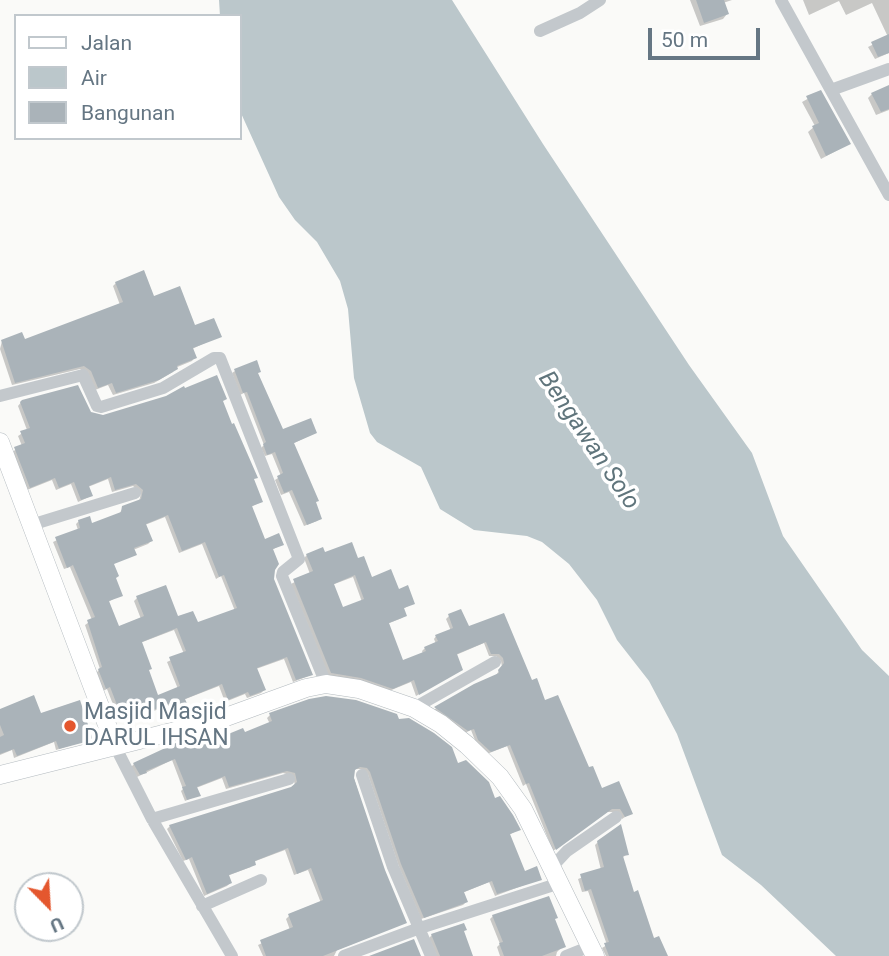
<!DOCTYPE html>
<html>
<head>
<meta charset="utf-8">
<style>
  body { margin:0 }
  #map { position:relative; width:889px; height:956px; overflow:hidden; background:#fafaf8; font-family:Roboto,sans-serif }
  canvas { display:block }
  .legend { position:absolute; left:14px; top:14px; width:228px; height:126px; box-sizing:border-box; background:#fff; border:2px solid #c1c8cd; margin:0; padding:9px 12px; list-style:none; font-size:21px; color:#657683 }
  .legend li { display:flex; align-items:center; gap:14px; height:35px }
  .legend b { width:35px; border:2px solid #c1c8cd }
  .north { position:absolute; left:14px; top:872px; width:70px; height:70px; box-sizing:border-box; background:#fff; border:2px solid #c1c8cd; border-radius:50%; rotate:156deg; font-size:19px; font-weight:700; line-height:28px; text-align:center; color:#657683 }
  .north::after { content:''; display:block; margin:auto; width:24px; height:32px; background:#e4572e; clip-path:polygon(50% 0,100% 100%,50% 72%,0 100%) }
  .scale { position:absolute; left:648px; top:28px; width:112px; height:32px; box-sizing:border-box; border:4px solid #657683; border-top:0; padding-left:9px; font-size:21px; line-height:24px; white-space:nowrap; color:#657683; -webkit-text-stroke:5px #fff; paint-order:stroke }
</style>
</head>
<body>
<div id="map">
<canvas width="889" height="956"></canvas>
<ul class="legend">
<li><b style="height:9px;background:#fff"></b>Jalan</li>
<li><b style="height:19px;background:#bbc7cb"></b>Air</li>
<li><b style="height:19px;background:#aab3b9"></b>Bangunan</li>
</ul>
<div class="north">U</div>
<div class="scale">50 m</div>
</div>
<script>
const context = document.querySelector('canvas').getContext('2d');
context.lineJoin = 'round';
function fillPath(path, color) {
  context.fillStyle = color;
  context.fill(path, 'evenodd');
}
function poly(rows) {
  const path = new Path2D();
  for (const r of rows) {
    path.moveTo(r[0], r[1]);
    for (let i = 2; i < r.length; i += 2) path.lineTo(r[i], r[i + 1]);
  }
  return path;
}
function trace(path, color, width, dash) {
  context.strokeStyle = color;
  context.lineWidth = width;
  context.lineCap = dash ? 'butt' : 'round';
  context.setLineDash(dash || []);
  context.stroke(path);
}
function label(font, color, halo, rows, align = 'center') {
  context.font = font + ' Roboto,sans-serif';
  context.lineWidth = 7;
  context.setLineDash([]);
  context.textBaseline = 'middle';
  context.strokeStyle = halo;
  context.fillStyle = color;
  for (const [text, x, y, turn = 0] of rows) {
    context.save();
    context.translate(x, y);
    context.rotate((+turn || 0) * Math.PI / 180);
    context.textAlign = isNaN(turn) ? turn : align;
    if (halo) context.strokeText(text, 0, 0);
    context.fillText(text, 0, 0);
    context.restore();
  }
}
fillPath(poly([
  [219,0,452,0,543,144,689,365,752,453,783,536,862,650,889,676,889,956,836,956,761,885,722,855,677,734,649,681,617,640,597,600,569,564,542,542,527,536,474,530,440,509,421,467,377,442,370,433,354,378,348,309,340,281,317,242,295,220,279,197,240,111,240,16,220,16]
]), '#bbc7cb');
fillPath(poly([
  [690,0,732,0,723,3,727,14,723,19,700,26],
  [803,0,889,0,889,53,875,59,868,47,888,37,872,3,846,15,839,1,809,15],
  [820,92,849,144,821,159,808,132,815,126,802,102],
  [889,93,889,110,876,115,868,98,872,94],
  [116,283,153,299,194,328,220,336,192,349,195,357,192,361,175,368,173,372,154,383,113,395,108,385,95,390,88,374,80,369,12,385,0,349,2,341,24,341,120,305,113,286],
  [235,371,256,374,282,431,315,433,292,444,320,518,317,521,304,526,289,492,281,495,275,480,281,476,272,454,265,456,261,448,264,445,244,393,240,395,232,373],
  [22,401,103,417,222,402,261,502,251,507,264,541,282,544,272,550,272,580,311,675,293,682,284,659,256,669,264,690,261,693,247,698,245,694,225,702,219,686,183,700,187,708,184,711,170,716,166,706,144,715,142,720,127,725,121,710,116,712,107,689,103,691,96,673,100,669,85,625,92,620,70,567,64,569,53,542,78,530,76,524,79,521,91,525,119,514,123,508,139,502,141,493,133,486,112,492,108,479,88,487,91,496,78,502,71,484,56,490,52,480,27,490,12,452,22,446,18,436,27,430,18,406],
  [165,517,179,553,202,544,216,579,221,576,235,611,197,624,177,619,165,587,137,598,134,601,141,619,118,628,108,602,121,595,114,578,112,565,133,550,148,544,151,541,145,525],
  [174,630,184,654,167,662,178,689,157,697,147,672,140,643],
  [324,554,357,560,371,579,398,592,413,603,403,609,405,615,402,618,387,624,402,662,423,654,422,651,425,648,436,644,434,639,436,636,451,631,446,619,449,616,460,611,468,629,503,615,531,682,601,790,631,813,622,819,617,812,607,812,553,851,526,784,523,786,507,746,487,754,476,743,471,730,465,733,433,710,496,675,502,667,501,661,496,656,489,656,484,643,456,655,458,672,416,696,411,682,389,691,328,676,291,584,310,574,304,558,307,555],
  [353,577,362,602,342,610,332,585],
  [0,710,40,715,91,739,56,750,54,742,14,758,12,750,0,755],
  [270,715,398,721,457,765,494,800,518,830,509,835,524,874,540,879,495,896,489,882,462,893,466,902,463,905,421,919,399,867,368,775,361,769,354,769,352,772,383,870,405,923,337,950,334,956,263,956,258,945,290,930,286,919,289,916,321,903,308,870,294,875,285,850,253,862,251,867,227,876,230,883,227,886,204,896,189,859,183,861,167,829,170,826,292,789,295,786,293,776,283,773,226,789,222,778,196,788,199,795,185,801,181,791,183,789,172,760,137,777,131,767,134,764,220,739,244,734,270,724,267,718],
  [598,842,627,854,622,858,633,894,653,941,665,956,606,956,602,948,607,945,588,891,582,892,578,879,601,870,595,845],
  [493,916,553,920,563,946,557,952,556,956,500,956,497,947,500,944,490,919],
  [463,932,469,956,436,956,429,938,432,935]
]), '#0003');
fillPath(poly([
  [696,0,724,0,729,14,704,23],
  [889,34,889,53,878,57,871,42],
  [889,85,889,109,881,112,871,93],
  [821,90,851,144,826,156,812,126,819,123,806,96],
  [144,270,154,296,180,286,195,325,214,318,222,337,193,348,197,358,177,366,178,369,159,380,116,393,112,383,98,388,91,371,84,366,15,383,1,340,22,332,25,339,123,302,115,282],
  [257,360,261,372,258,373,283,429,311,418,317,433,294,443,319,501,316,502,322,519,307,525,292,490,284,493,277,476,283,473,275,452,267,455,263,444,266,442,247,392,243,393,234,369],
  [217,375,227,399,223,401,232,424,234,423,258,478,254,479,263,502,252,506,265,539,279,533,284,545,273,549,279,564,275,570,274,579,313,675,296,680,287,657,257,668,266,690,250,696,248,692,228,700,222,684,185,699,189,708,173,714,169,704,145,713,147,717,130,724,124,708,119,710,110,687,106,689,98,669,102,667,87,620,95,617,73,565,67,568,55,537,80,528,78,520,90,516,92,523,121,512,122,506,141,499,143,490,136,484,115,490,111,477,89,486,93,496,81,500,74,482,59,488,55,478,30,488,14,447,25,443,20,431,30,428,20,402,22,400,78,385,91,412,103,415,166,396,184,386,185,388],
  [168,515,182,551,205,542,219,577,224,575,237,608,198,622,193,611,178,616,166,585,136,596,144,616,119,626,109,601,123,596,116,578,119,576,114,564,137,555,134,548,153,541,146,524],
  [177,628,186,651,169,657,180,686,158,695,149,670,152,669,142,642],
  [352,542,358,558,364,556,372,577,391,569,399,589,408,585,415,604,404,608,407,616,389,623,403,660,426,651,424,647,438,641,435,635,453,628,448,614,461,609,469,626,504,613,532,680,537,678,545,700,558,695,589,767,593,766,602,788,619,781,633,814,625,817,620,809,612,809,556,850,529,783,526,784,510,745,491,752,478,740,474,729,468,731,434,707,474,684,499,673,498,670,504,663,503,658,499,654,491,654,486,642,457,654,463,670,419,695,414,680,393,689,361,678,331,673,293,579,313,571,306,554,323,547,325,552],
  [355,575,364,599,343,607,334,584],
  [34,695,41,713,80,700,93,740,59,749,56,741,17,756,14,749,0,754,0,737,4,735,0,725,0,709],
  [326,696,356,700,397,714,399,719,409,718,434,733,452,747,458,763,466,760,489,782,495,798,500,796,513,815,521,830,510,834,525,871,537,866,542,880,497,894,492,881,464,892,468,902,424,918,401,864,370,772,367,768,360,767,355,770,354,778,385,870,407,923,323,956,266,956,260,940,293,927,288,914,323,900,311,868,297,874,288,848,255,861,256,865,229,875,232,883,207,894,192,857,186,860,169,825,291,787,297,782,295,773,287,771,229,787,225,776,197,787,201,796,187,800,182,787,186,786,175,759,146,771,147,773,140,775,133,763,176,743,219,732,221,737,243,728,245,732,272,721,269,713,309,699],
  [621,824,629,855,623,856,634,892,638,890,654,938,659,936,668,956,609,956,604,943,609,942,591,889,585,891,580,874,604,867,597,841],
  [549,896,558,918,555,919,566,947,542,956,504,956,499,943,503,942,492,915],
  [464,923,467,930,464,931,473,956,440,956,431,934],
  [414,939,421,956,369,956]
]), '#aab3b9');
const secondary = poly([
  [0,442,115,746],
  [0,775,215,721,306,688,326,684,359,689,414,708,441,724,467,745,500,777,523,809,595,956]
]);
trace(secondary, '#b3babf', 19);
trace(poly([
  [781,0,889,195],
  [540,31,580,13,600,0],
  [831,90,889,69],
  [0,396,83,375,97,406,101,407,163,388,214,358,220,358,299,559,283,572,282,576,326,684],
  [31,525,135,493],
  [414,708,495,662],
  [115,746,152,819,232,956],
  [362,775,393,867,431,956],
  [152,819,289,779],
  [552,867,567,851,616,817],
  [202,906,261,880],
  [344,956,417,929,560,883],
  [566,956,591,946]
]), '#c3c8cc', 12);
trace(secondary, '#fff', 18);
for (const [x, y, r, color] of [
  [70,726,7,"#e4572e"]
]) {
  const dot = new Path2D();
  dot.arc(x, y, r, 0, 2 * Math.PI);
  context.fillStyle = color;
  context.fill(dot);
  trace(dot, '#fff', 2.5);
}
label('23px', '#657683', '#fff', [
  ["Masjid Masjid",84,713],
  ["DARUL IHSAN",84,739]
], 'left');
label('italic 24px', '#60757c', '#fff', [
  ["Bengawan Solo",588,441,56]
]);
</script>
</body>
</html>
